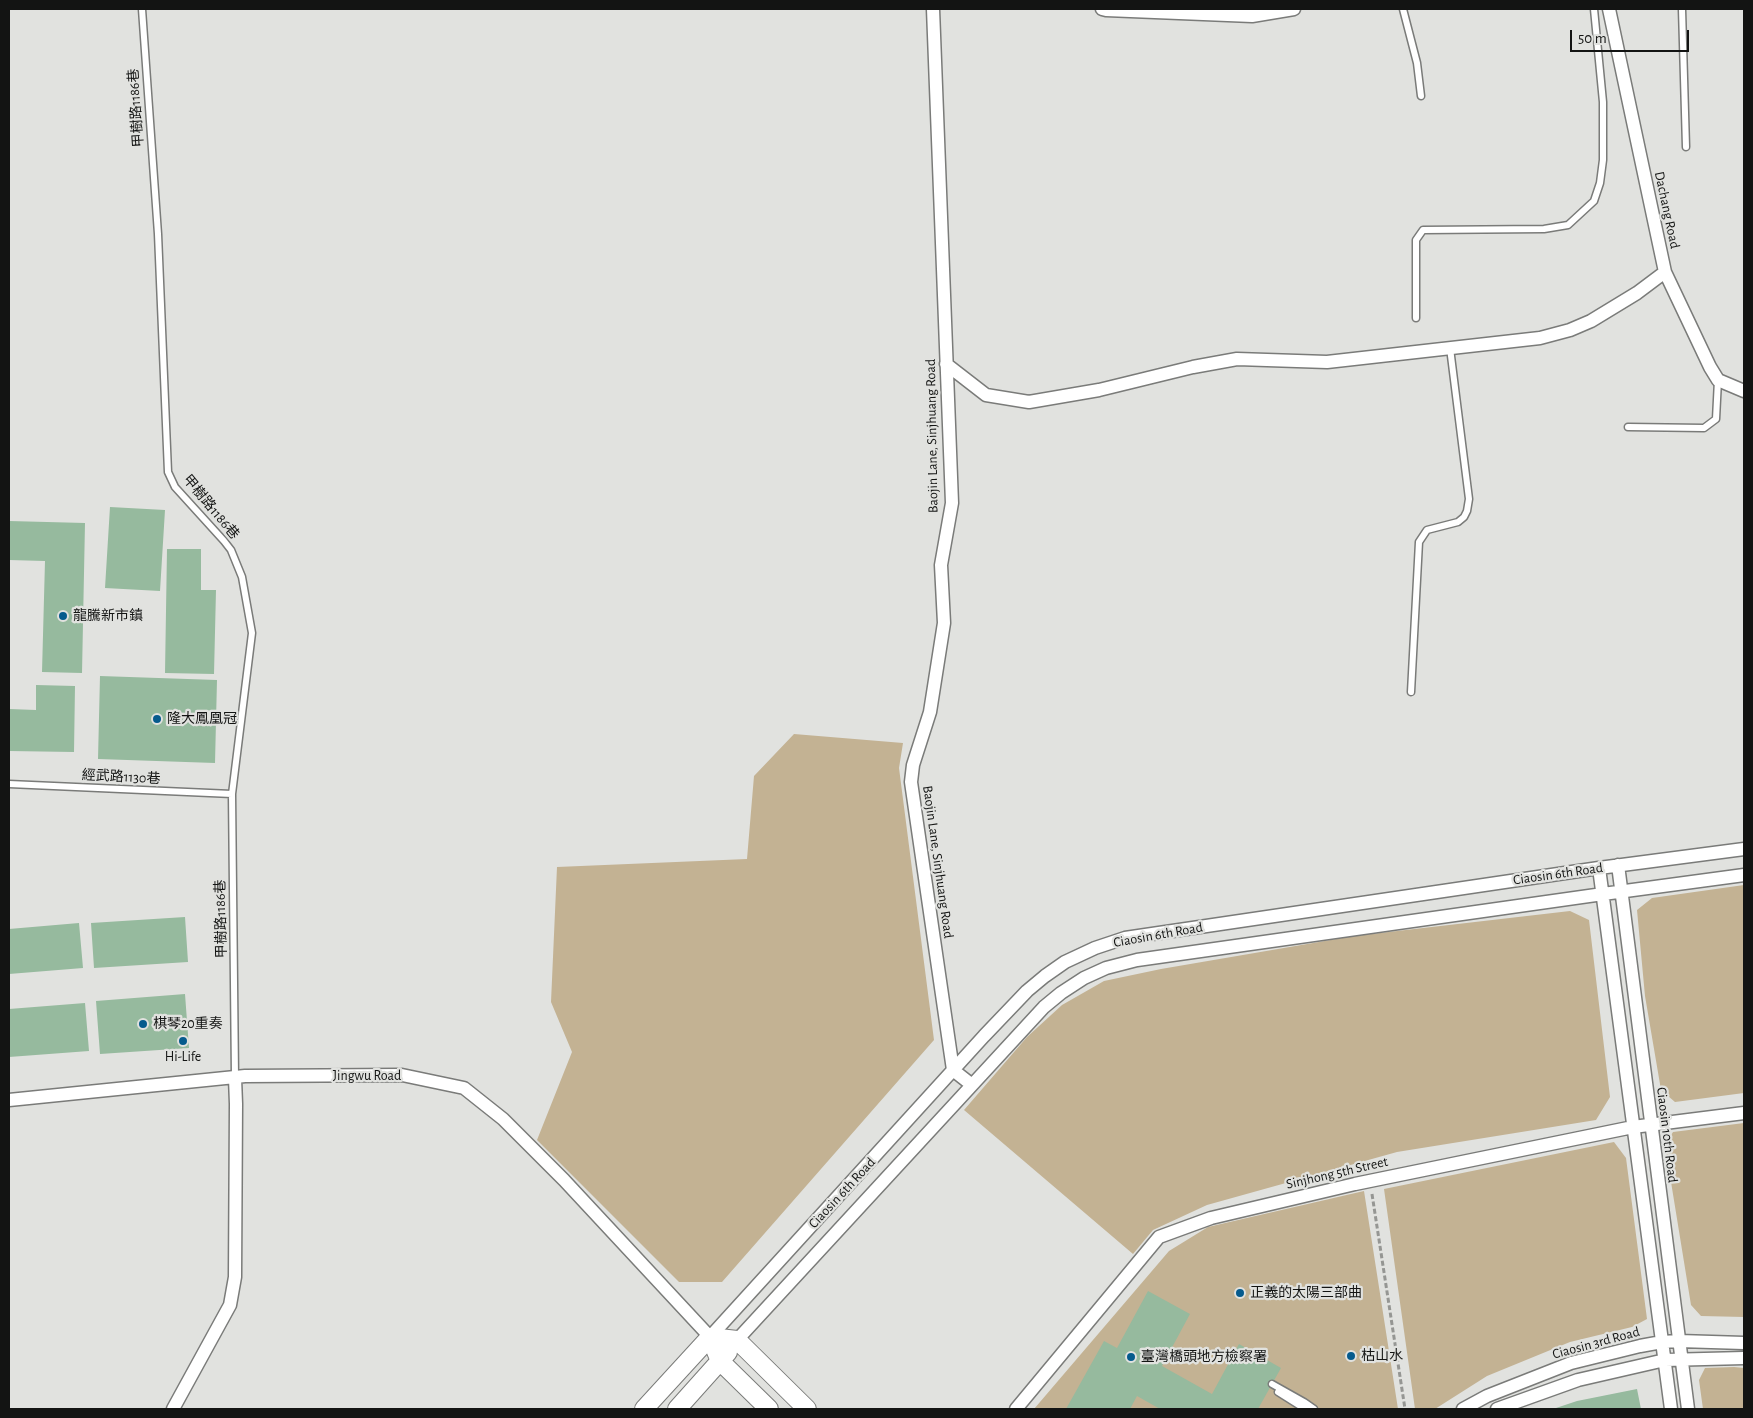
<!DOCTYPE html>
<html>
<head>
<meta charset="utf-8">
<style>
  body { margin:0 }
  #map { position:relative; width:1753px; height:1418px; overflow:hidden; background:#e1e2df; font-family:"Alegreya Sans",sans-serif }
  canvas { display:block }
  .frame { position:absolute; inset:0; border:10px solid #131413; pointer-events:none }
  .scale { position:absolute; left:1570px; top:30px; width:119px; height:22px; box-sizing:border-box; border:2px solid #131413; border-top:0; padding-left:6px; font-size:15px; line-height:18px; white-space:nowrap; color:#131413; -webkit-text-stroke:4px #e1e2df; paint-order:stroke }
</style>
</head>
<body>
<div id="map">
<canvas width="1753" height="1418"></canvas>
<div class="frame"></div>
<div class="scale">50 m</div>
</div>
<script>
const context = document.querySelector('canvas').getContext('2d');
context.lineJoin = 'round';
function fillPath(path, color) {
  context.fillStyle = color;
  context.fill(path, 'evenodd');
}
function poly(rows) {
  const path = new Path2D();
  for (const r of rows) {
    path.moveTo(r[0], r[1]);
    for (let i = 2; i < r.length; i += 2) path.lineTo(r[i], r[i + 1]);
  }
  return path;
}
function trace(path, color, width, dash) {
  context.strokeStyle = color;
  context.lineWidth = width;
  context.lineCap = dash ? 'butt' : 'round';
  context.setLineDash(dash || []);
  context.stroke(path);
}
function label(font, color, halo, rows, align = 'center') {
  context.font = font + ' "Alegreya Sans","Noto Sans TC",sans-serif';
  context.lineWidth = 4.5;
  context.setLineDash([]);
  context.textBaseline = 'middle';
  context.strokeStyle = halo;
  context.fillStyle = color;
  for (const [text, x, y, turn = 0] of rows) {
    context.save();
    context.translate(x, y);
    context.rotate((+turn || 0) * Math.PI / 180);
    context.textAlign = isNaN(turn) ? turn : align;
    if (halo) context.strokeText(text, 0, 0);
    context.fillText(text, 0, 0);
    context.restore();
  }
}
fillPath(poly([
  [794,734,903,743,899,768,934,1040,722,1282,679,1282,537,1140,572,1052,551,1002,557,867,747,859,754,776],
  [1744,885,1744,1093,1675,1102,1661,1090,1645,996,1637,910,1652,898],
  [1570,911,1589,920,1610,1097,1596,1120,1397,1152,1207,1205,1153,1230,1133,1254,964,1110,1027,1037,1062,1005,1104,981,1161,969,1354,936],
  [1744,1123,1744,1317,1701,1316,1691,1305,1665,1145,1673,1132],
  [1614,1142,1626,1158,1647,1319,1632,1327,1570,1342,1487,1376,1435,1409,1415,1409,1384,1189],
  [1364,1191,1398,1409,1034,1409,1169,1251,1208,1227],
  [1734,1367,1744,1368,1744,1409,1703,1409,1699,1380,1705,1368]
]), '#c3b293');
fillPath(poly([
  [110,507,165,510,160,591,105,588],
  [9,521,85,523,82,673,42,672,45,561,9,560],
  [167,549,201,549,201,590,216,590,214,674,165,673],
  [100,676,217,680,215,763,98,759],
  [36,685,75,686,74,752,9,751,9,709,36,710],
  [185,917,188,962,94,968,91,923],
  [79,923,83,968,9,974,9,929],
  [185,994,189,1048,100,1054,96,1001],
  [85,1003,89,1051,9,1057,9,1009],
  [1148,1291,1190,1314,1162,1366,1212,1394,1239,1344,1281,1368,1258,1409,1160,1409,1137,1396,1130,1409,1066,1409,1104,1341,1117,1348],
  [1637,1389,1641,1409,1553,1409,1577,1401]
]), '#96ba9e');
const lane = poly([
  [142,9,158,234,168,472,175,487,224,541,231,550,242,577,252,633,232,794,235,1077],
  [1403,9,1417,63,1421,96],
  [1682,9,1686,147],
  [1416,318,1416,240,1423,230,1544,229,1568,225,1594,201,1600,183,1603,160,1603,102,1594,9],
  [1628,427,1704,428,1716,419,1718,380],
  [1411,692,1419,542,1427,530,1458,522,1464,517,1467,511,1469,499,1450,348],
  [9,784,232,794],
  [1272,1384,1304,1402,1314,1409],
  [1278,1392,1305,1409]
]);
const street = poly([
  [933,9,952,503,941,565,944,623,930,712,913,765,911,782,953,1070,972,1085],
  [1102,9,1106,10,1252,16,1294,9],
  [1609,9,1665,272,1710,367,1718,380,1744,391],
  [946,364,986,395,1029,402,1099,390,1193,367,1237,359,1327,362,1540,338,1570,330,1591,321,1637,293,1665,272],
  [1618,865,1688,1409],
  [1599,868,1671,1409],
  [9,1100,245,1076,402,1075,464,1088,503,1119,564,1180,710,1337,984,1036,1027,991,1045,976,1065,962,1095,948,1125,938,1599,868,1744,849],
  [737,1340,1044,1007,1061,993,1084,978,1106,968,1137,960,1603,894,1744,875],
  [173,1409,230,1305,235,1277,236,1104,235,1078],
  [1016,1409,1159,1237,1211,1218,1355,1184,1633,1127,1744,1113],
  [1463,1409,1487,1396,1571,1363,1640,1346,1662,1342,1679,1341,1744,1343],
  [1497,1409,1578,1380,1665,1360,1744,1358]
]);
const secondary = poly([
  [710,1337,737,1340,807,1409],
  [710,1337,720,1361,769,1409],
  [644,1409,710,1337],
  [677,1409,728,1352]
]);
trace(lane, '#7a7b79', 9);
trace(street, '#7a7b79', 15);
trace(secondary, '#7a7b79', 20);
trace(poly([
  [1372,1194,1405,1409]
]), '#959693', 3, [5, 2.5]);
trace(lane, '#fff', 6);
trace(street, '#fff', 12);
trace(secondary, '#fff', 18);
for (const [x, y, r, color] of [
  [63,616,5,"#065b8d"],
  [157,719,5,"#065b8d"],
  [143,1024,5,"#065b8d"],
  [183,1041,5,"#065b8d"],
  [1240,1293,5,"#065b8d"],
  [1351,1356,5,"#065b8d"],
  [1131,1357,5,"#065b8d"]
]) {
  const dot = new Path2D();
  dot.arc(x, y, r, 0, 2 * Math.PI);
  context.fillStyle = color;
  context.fill(dot);
  trace(dot, '#e1e2df', 2);
}
label('14px', '#131413', '#e1e2df', [
  ["甲樹路1186巷",136,108,-94],
  ["Dachang Road",1667,210,78],
  ["Baojin Lane, Sinjhuang Road",932,436,-91],
  ["甲樹路1186巷",211,507,50],
  ["經武路1130巷",121,777,3],
  ["Baojin Lane, Sinjhuang Road",938,862,82],
  ["Ciaosin 6th Road",1558,874,-8],
  ["甲樹路1186巷",221,919,-91],
  ["Ciaosin 6th Road",1158,935,-10],
  ["Jingwu Road",367,1076],
  ["Ciaosin 10th Road",1667,1135,83],
  ["Sinjhong 5th Street",1337,1173,-13],
  ["Ciaosin 6th Road",842,1193,-47],
  ["Ciaosin 3rd Road",1596,1343,-15]
]);
label('14px', '#131413', '#e1e2df', [
  ["龍騰新市鎮",73,616],
  ["隆大鳳凰冠",167,719],
  ["棋琴20重奏",153,1024],
  ["Hi-Life",183,1057,"center"],
  ["正義的太陽三部曲",1250,1293],
  ["枯山水",1361,1356],
  ["臺灣橋頭地方檢察署",1141,1357]
], 'left');
</script>
</body>
</html>
